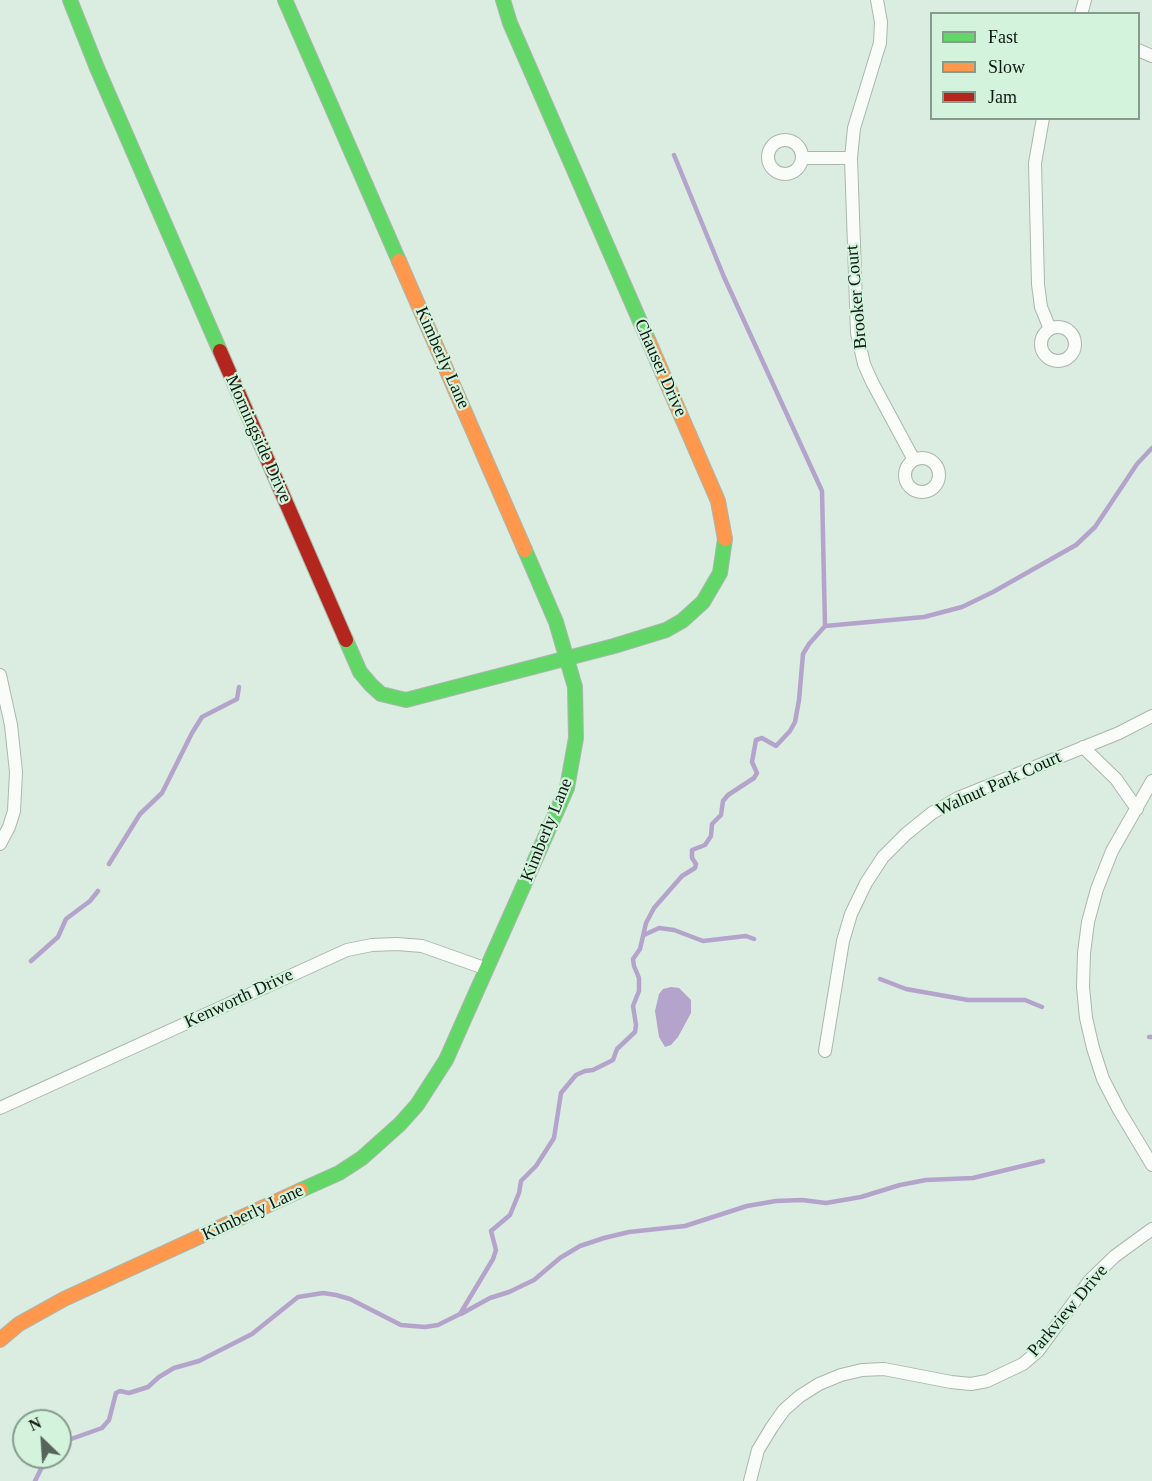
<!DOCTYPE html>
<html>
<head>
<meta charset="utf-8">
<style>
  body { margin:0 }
  #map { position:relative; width:1152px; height:1481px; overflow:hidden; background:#dbece0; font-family:Georgia,serif }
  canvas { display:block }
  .legend { position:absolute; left:930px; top:12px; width:210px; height:108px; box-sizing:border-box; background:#d4f3dc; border:2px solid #859c8c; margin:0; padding:8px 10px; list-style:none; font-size:18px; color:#0f1a13 }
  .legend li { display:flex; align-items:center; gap:12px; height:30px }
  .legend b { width:30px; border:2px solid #859c8c }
  .north { position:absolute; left:12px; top:1409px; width:60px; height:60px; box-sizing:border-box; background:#d4f3dc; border:2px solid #859c8c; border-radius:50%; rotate:335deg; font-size:16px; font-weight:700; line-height:24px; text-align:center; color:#0f1a13 }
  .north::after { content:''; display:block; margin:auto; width:21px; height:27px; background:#56645b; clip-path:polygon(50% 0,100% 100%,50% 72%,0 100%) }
</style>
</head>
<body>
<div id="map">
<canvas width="1152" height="1481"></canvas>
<ul class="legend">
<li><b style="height:8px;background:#63d668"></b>Fast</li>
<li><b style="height:8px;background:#ff974d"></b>Slow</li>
<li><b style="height:8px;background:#b3261e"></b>Jam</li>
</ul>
<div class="north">N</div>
</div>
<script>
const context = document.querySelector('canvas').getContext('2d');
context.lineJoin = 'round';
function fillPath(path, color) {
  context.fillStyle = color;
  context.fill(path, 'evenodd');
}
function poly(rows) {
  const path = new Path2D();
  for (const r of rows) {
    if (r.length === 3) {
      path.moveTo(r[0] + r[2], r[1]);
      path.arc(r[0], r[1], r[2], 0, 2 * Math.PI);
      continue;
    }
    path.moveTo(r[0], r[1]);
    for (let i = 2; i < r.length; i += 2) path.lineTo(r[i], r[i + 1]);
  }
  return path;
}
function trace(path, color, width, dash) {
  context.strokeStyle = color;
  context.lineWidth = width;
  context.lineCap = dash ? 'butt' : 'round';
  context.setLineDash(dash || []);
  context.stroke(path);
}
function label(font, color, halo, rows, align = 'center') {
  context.font = font + ' Georgia,serif';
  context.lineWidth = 4.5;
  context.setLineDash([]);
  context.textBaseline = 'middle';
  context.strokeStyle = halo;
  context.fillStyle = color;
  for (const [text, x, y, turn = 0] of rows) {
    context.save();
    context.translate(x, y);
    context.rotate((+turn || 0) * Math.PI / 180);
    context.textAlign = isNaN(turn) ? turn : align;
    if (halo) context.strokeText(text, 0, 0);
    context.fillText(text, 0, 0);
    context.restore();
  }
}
fillPath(poly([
  [671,987,679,988,691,1000,691,1013,678,1037,671,1045,665,1047,659,1037,655,1011,659,994,663,989]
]), '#b4a4cc');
trace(poly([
  [825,626,924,617,962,607,993,592,1076,545,1095,527,1137,464,1152,448],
  [109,864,140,814,162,793,192,733,202,717,237,699,239,687],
  [644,935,659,928,674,930,703,941,746,936,754,939],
  [31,961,58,937,66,919,90,901,98,891],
  [880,979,906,989,968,1000,1025,1000,1042,1007],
  [1149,1037,1152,1037],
  [461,1314,490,1298,509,1292,534,1280,560,1258,580,1246,604,1238,629,1232,685,1226,747,1206,776,1201,802,1200,826,1203,861,1197,900,1185,926,1180,973,1178,1043,1161],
  [60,1443,102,1428,109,1420,116,1393,120,1391,129,1393,148,1387,159,1377,174,1368,199,1361,252,1334,298,1297,323,1293,336,1295,350,1299,401,1325,425,1327,438,1325,460,1314,493,1259,496,1250,491,1231,510,1215,519,1193,521,1181,536,1166,554,1138,561,1093,576,1075,585,1071,593,1070,613,1060,617,1049,635,1032,636,1025,633,1006,639,991,639,978,634,966,633,959,640,949,646,923,654,908,682,876,695,868,696,864,692,858,692,850,705,845,711,836,712,824,721,815,723,801,728,795,754,778,757,773,752,762,756,740,762,738,776,746,790,731,795,722,799,700,803,654,809,644,825,626,822,491,724,277,674,155],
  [35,1481,47,1457]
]), '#b4a4cc', 4.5);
const street = poly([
  [877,0,881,22,880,43,854,128,851,158,857,333,864,364,872,382,914,460],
  [1081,14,1085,0],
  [1138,50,1152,56],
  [1043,118,1035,163,1038,284,1041,307,1050,329],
  [785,157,17],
  [802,158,851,158],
  [1058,344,17],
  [922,475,17],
  [0,675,11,725,16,772,14,811,9,827,0,844],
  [1083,747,1116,779,1137,809],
  [1152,781,1112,851,1097,889,1088,922,1084,953,1083,987,1086,1018,1093,1048,1103,1079,1119,1110,1152,1165],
  [825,1051,843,941,851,914,866,883,883,857,906,834,932,813,958,798,1119,733,1152,716],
  [0,1108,347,950,372,945,397,944,422,946,487,969],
  [750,1481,758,1450,772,1427,784,1410,800,1396,819,1384,841,1375,862,1370,884,1369,951,1382,971,1384,987,1381,1023,1364,1038,1351,1090,1280,1115,1256,1152,1229]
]);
const fast = poly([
  [70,0,97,68,220,351],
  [285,0,399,261],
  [503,0,510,23,649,342],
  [346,640,360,672,371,685,381,694,406,700,614,646,666,630,682,621,703,602,720,573,725,539],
  [301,1190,339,1173,362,1158,400,1124,417,1105,446,1060,567,788,576,738,575,687,556,622,525,550]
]);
const slow = poly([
  [399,261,525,550],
  [649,342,718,501,725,539],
  [0,1340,19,1324,64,1299,301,1190]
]);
const jam = poly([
  [220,351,346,640]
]);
trace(street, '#aab7ad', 14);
trace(fast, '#aab7ad', 16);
trace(slow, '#aab7ad', 16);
trace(jam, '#aab7ad', 16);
trace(street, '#fafcfa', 12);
trace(fast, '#63d668', 14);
trace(slow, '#ff974d', 14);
trace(jam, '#b3261e', 14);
label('18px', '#0f1a13', '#d4f3dc', [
  ["Brooker Court",857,297,-95],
  ["Kimberly Lane",442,358,66],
  ["Chauser Drive",660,368,66],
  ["Morningside Drive",258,439,66],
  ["Walnut Park Court",999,784,-24],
  ["Kimberly Lane",547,830,-68],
  ["Kenworth Drive",239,999,-25],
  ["Kimberly Lane",253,1213,-25],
  ["Parkview Drive",1068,1311,-50]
]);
</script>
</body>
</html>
